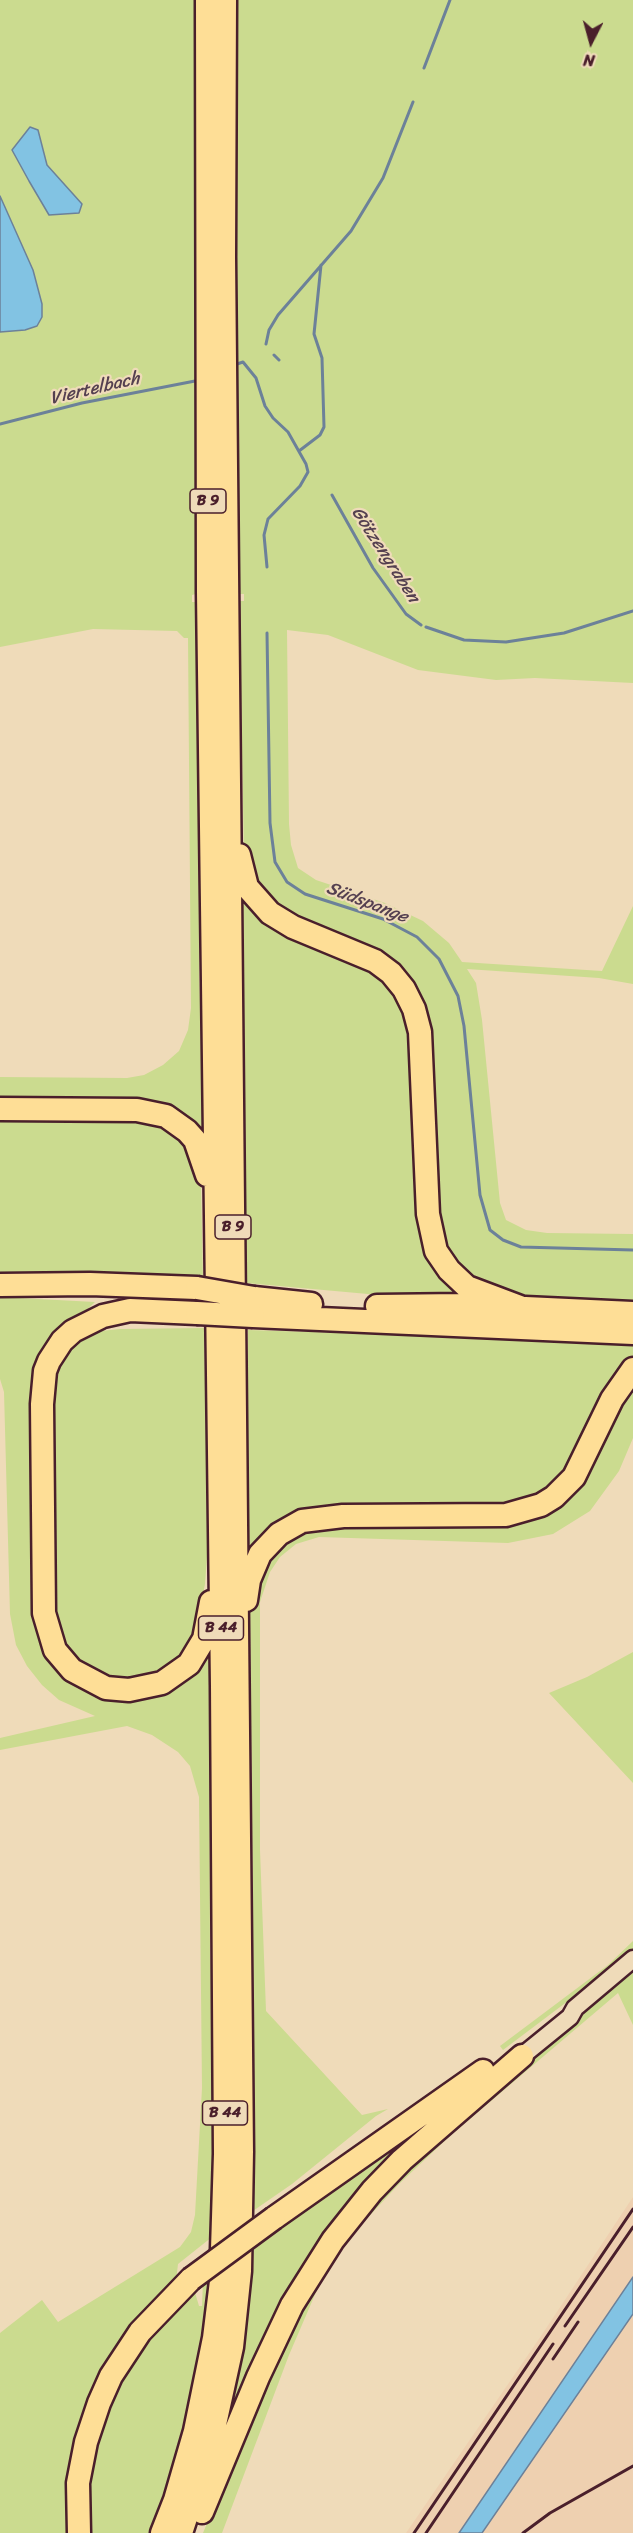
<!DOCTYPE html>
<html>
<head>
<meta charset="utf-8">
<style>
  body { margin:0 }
  #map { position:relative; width:633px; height:2533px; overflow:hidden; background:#efdbb9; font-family:Sriracha,sans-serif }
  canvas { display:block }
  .north { position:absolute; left:561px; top:12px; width:60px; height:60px; -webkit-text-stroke:4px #efdbb9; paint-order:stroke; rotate:186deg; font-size:16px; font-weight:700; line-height:24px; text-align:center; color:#4a1f2b }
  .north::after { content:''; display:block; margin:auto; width:21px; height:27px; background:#4a1f2b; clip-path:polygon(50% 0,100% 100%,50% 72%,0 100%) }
</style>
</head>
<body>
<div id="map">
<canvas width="633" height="2533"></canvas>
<div class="north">N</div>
</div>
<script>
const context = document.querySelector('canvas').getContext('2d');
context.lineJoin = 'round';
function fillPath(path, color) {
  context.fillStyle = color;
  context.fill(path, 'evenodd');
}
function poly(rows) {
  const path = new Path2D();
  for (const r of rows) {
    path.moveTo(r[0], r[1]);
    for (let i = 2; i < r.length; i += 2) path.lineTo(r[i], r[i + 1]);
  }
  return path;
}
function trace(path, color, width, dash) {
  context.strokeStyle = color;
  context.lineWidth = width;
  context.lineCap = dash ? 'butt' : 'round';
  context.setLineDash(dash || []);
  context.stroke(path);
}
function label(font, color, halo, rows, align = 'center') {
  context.font = font + ' Sriracha,sans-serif';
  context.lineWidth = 4.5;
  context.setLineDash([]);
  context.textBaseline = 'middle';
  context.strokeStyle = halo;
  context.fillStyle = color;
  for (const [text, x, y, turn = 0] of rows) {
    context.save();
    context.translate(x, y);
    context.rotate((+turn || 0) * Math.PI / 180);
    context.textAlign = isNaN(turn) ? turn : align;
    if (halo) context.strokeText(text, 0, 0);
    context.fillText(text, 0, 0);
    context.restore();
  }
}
fillPath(poly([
  [633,2197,633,2533,406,2533,541,2336]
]), '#eed0b0');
fillPath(poly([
  [0,0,196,0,196,594,192,595,192,602,196,602,200,863,199,976,206,1144,185,1121,0,1104,0,1077,127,1078,144,1075,163,1065,179,1051,188,1030,191,1008,188,638,184,638,177,631,93,629,0,647],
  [235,0,633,0,633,683,535,678,496,680,418,670,328,635,287,630,289,824,291,845,298,868,316,880,385,903,423,921,449,943,462,962,602,971,633,906,633,984,599,978,467,969,476,983,482,1020,500,1203,506,1220,526,1230,547,1233,633,1234,633,1301,540,1297,490,1290,467,1279,438,1237,410,986,267,903,244,854,239,601,244,601,244,594,239,594],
  [239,881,390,981,411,1021,427,1232,478,1299,379,1295,246,1283],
  [105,1116,162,1123,180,1138,196,1162,201,1186,203,1282,0,1275,0,1117],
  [0,1297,95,1302,54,1341,45,1639,120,1696,209,1644,210,1953,217,2038,217,2233,178,2264,176,2281,128,2329,92,2395,74,2448,68,2533,0,2533,0,2333,42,2300,58,2322,180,2247,191,2232,195,2215,202,2088,199,1797,190,1766,178,1752,152,1735,127,1726,0,1750,0,1738,95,1716,59,1700,42,1685,27,1666,16,1645,10,1614,4,1392,0,1379],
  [204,1328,208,1543,205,1584,198,1619,189,1643,176,1661,155,1677,130,1681,108,1678,88,1670,63,1645,55,1627,50,1388,65,1351,79,1339,101,1331,120,1329],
  [248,1330,633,1342,633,1362,569,1475,528,1504,329,1510,247,1567],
  [633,1379,633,1438,619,1471,590,1511,553,1534,508,1543,319,1537,296,1544,280,1557,270,1572,260,1602,260,1850,266,2011,362,2115,388,2109,376,2116,292,2184,250,2213,249,2020,253,1934,250,1607,271,1550,310,1524,549,1509],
  [633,1652,633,1783,549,1693,587,1677],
  [633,1941,633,1950,617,1964,503,2050,500,2046,608,1965],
  [633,1968,633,2025,618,1993,451,2135,400,2183,347,2240,323,2276,289,2355,222,2533,203,2533,269,2372,303,2301,364,2206],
  [452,2101,411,2137,357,2192,323,2238,207,2480,249,2245],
  [215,2271,193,2406,156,2533,83,2533,83,2474,126,2359,194,2289,199,2306,202,2306,203,2281]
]), '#cbdb8f');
const water = poly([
  [30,127,38,130,47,165,82,204,79,213,49,215,29,181,12,150,30,127],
  [0,196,33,270,42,304,42,317,37,326,25,330,0,332,0,196],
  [633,2277,633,2314,482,2533,459,2533,633,2277]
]);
fillPath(water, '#82c3e3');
trace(water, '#6c8199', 1.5);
trace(poly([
  [424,68,450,0],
  [266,344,269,330,278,315,351,231,383,178,413,102],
  [274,355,279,360],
  [237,364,243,362,256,378,265,406,273,418,288,432,306,464,308,472,300,486,268,519,264,535,267,567],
  [0,424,82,403,195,381],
  [299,451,320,435,324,427,322,358,314,334,321,265],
  [332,495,373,568,406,614,421,625],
  [426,627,464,640,506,642,564,633,633,611],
  [267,633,270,823,275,862,287,882,305,894,383,919,417,937,439,959,458,996,464,1026,480,1195,490,1230,503,1240,521,1247,633,1250]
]), '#6c8199', 3);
const secondary = poly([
  [522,2056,570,2017,575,2008,633,1959]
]);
const highway = poly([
  [239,855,247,887,270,913,293,927,375,961,391,973,404,989,414,1009,420,1032,428,1214,436,1251,449,1270,467,1287,520,1307],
  [0,1109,137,1110,166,1116,187,1131,195,1140,207,1175],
  [0,1285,90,1284,197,1288],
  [254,1298,311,1304],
  [377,1306,461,1305,633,1313],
  [197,1313,130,1310,103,1316,73,1331,62,1341,49,1361,45,1371,42,1404,44,1613,55,1650,72,1670,106,1688,129,1690,162,1683,189,1664,204,1639,211,1602],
  [253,1316,633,1333],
  [246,1600,249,1580,260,1554,279,1534,302,1521,343,1516,506,1515,541,1505,554,1497,574,1477,612,1399,633,1369],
  [274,2218,483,2071],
  [202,2512,258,2377,292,2305,333,2240,372,2191,402,2160,522,2056],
  [79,2533,78,2483,86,2442,99,2403,111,2376,140,2332,191,2279],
  [162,2533,175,2500,195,2431,214,2338,221,2281,225,2154,222,1685,208,592,207,0],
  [181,2533,212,2438,232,2347,240,2271,242,2151,224,257,225,0]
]);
trace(secondary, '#4a1f2b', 21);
trace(highway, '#4a1f2b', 27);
trace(secondary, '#efdbb9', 16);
trace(highway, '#fede96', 22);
trace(poly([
  [565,2326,633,2227],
  [553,2359,578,2322],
  [414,2533,633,2209],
  [426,2533,553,2344],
  [523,2533,550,2513,633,2466]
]), '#4a1f2b', 3);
const highwayBridge = poly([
  [197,1288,254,1298],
  [197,1313,253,1316],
  [191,2279,274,2218]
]);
trace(highwayBridge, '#4a1f2b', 27, []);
trace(highwayBridge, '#fede96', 22);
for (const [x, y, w] of [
  [208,501,36],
  [233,1227,36],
  [221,1628,45],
  [225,2113,45]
]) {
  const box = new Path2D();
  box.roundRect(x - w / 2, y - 12, w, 24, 4.5);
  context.fillStyle = '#efdbb9';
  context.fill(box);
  trace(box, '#4a1f2b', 1.5);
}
label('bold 15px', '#4a1f2b', null, [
  ["B 9",208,501],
  ["B 9",233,1227],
  ["B 44",221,1628],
  ["B 44",225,2113]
]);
label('italic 18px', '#554050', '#efdbb9', [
  ["Viertelbach",95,389,-13],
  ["Götzengraben",385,555,57],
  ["Südspange",367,903,21]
]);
</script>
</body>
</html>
